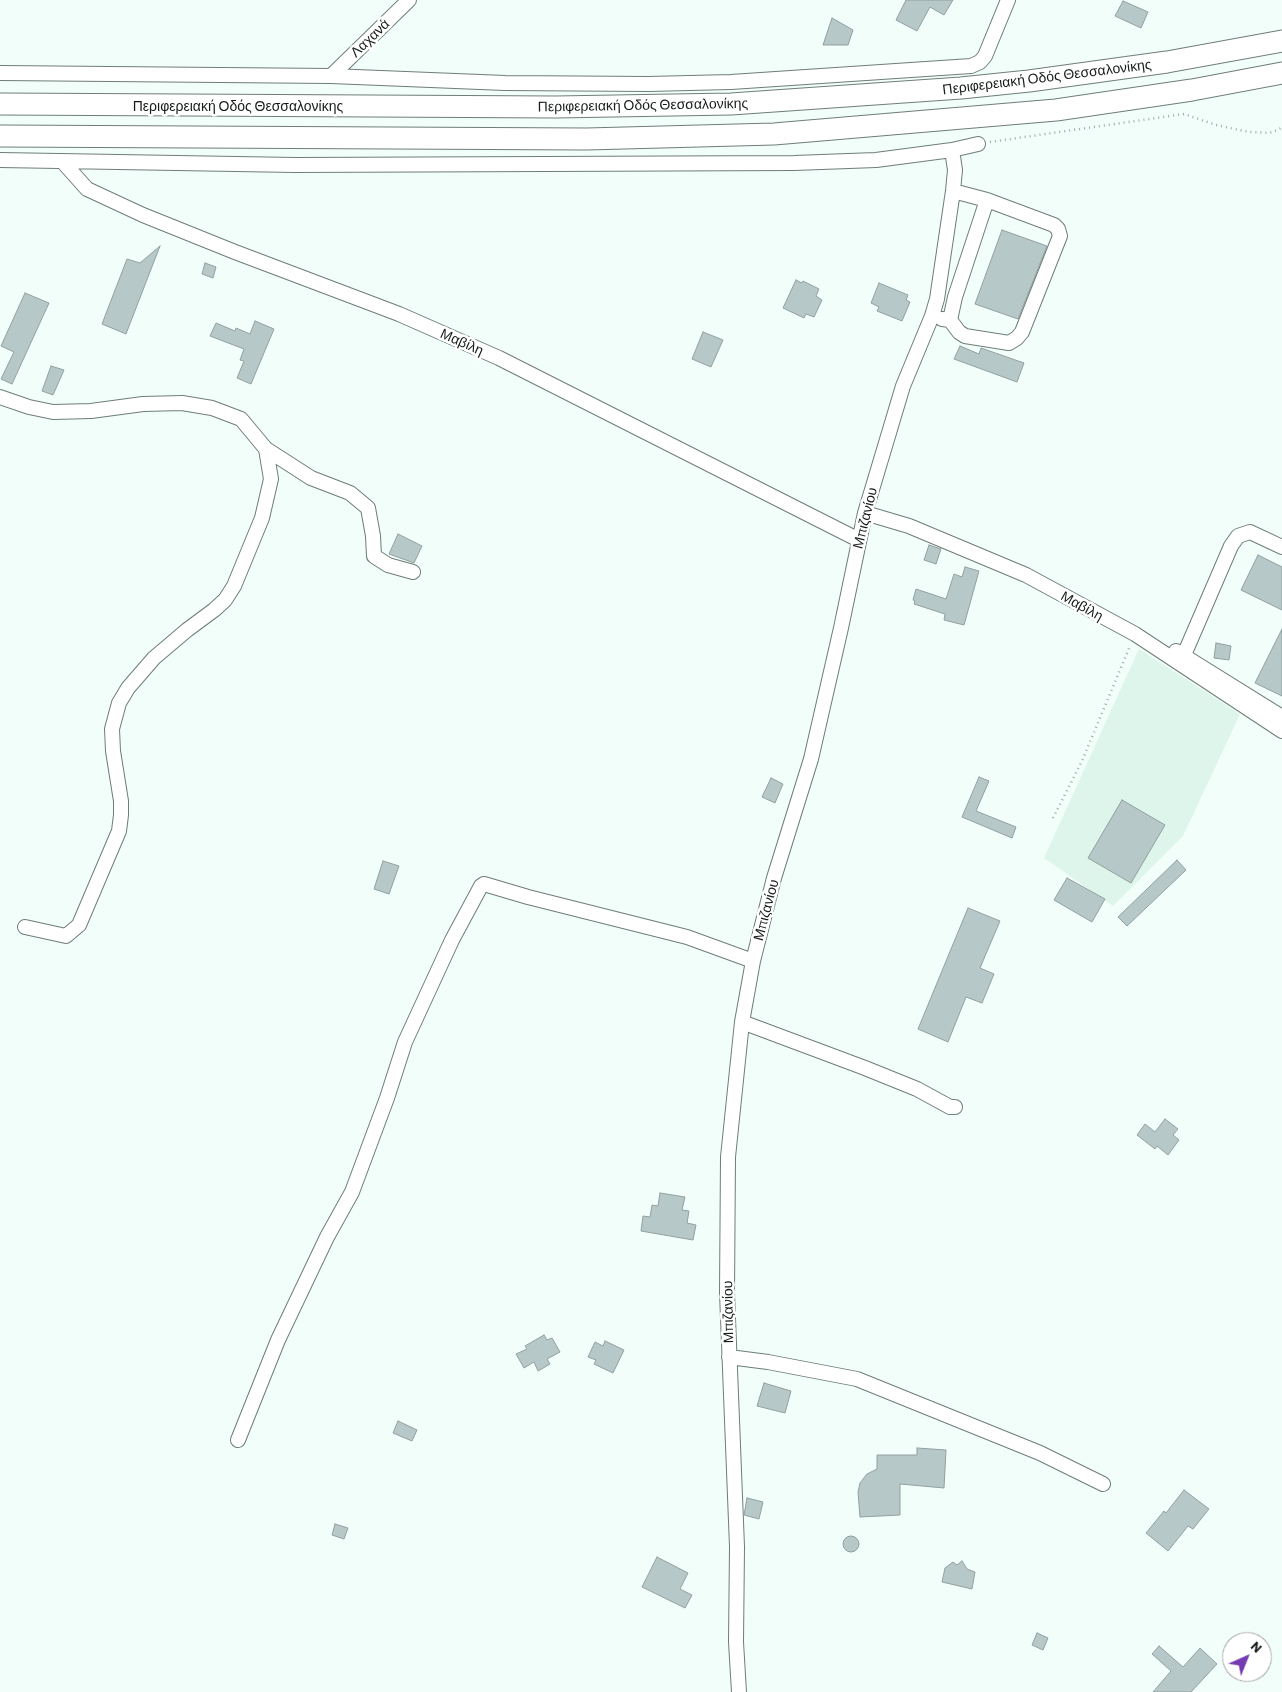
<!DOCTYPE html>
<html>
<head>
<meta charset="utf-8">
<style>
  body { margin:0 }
  #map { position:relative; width:1282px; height:1692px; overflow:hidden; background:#f2fef9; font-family:Barlow,sans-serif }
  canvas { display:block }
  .north { position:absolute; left:1222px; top:1632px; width:50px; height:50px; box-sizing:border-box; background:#fff; border:1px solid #a2a4a3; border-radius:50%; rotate:44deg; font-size:14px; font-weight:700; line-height:20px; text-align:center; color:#171c1a }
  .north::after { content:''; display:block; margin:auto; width:18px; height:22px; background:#753bb2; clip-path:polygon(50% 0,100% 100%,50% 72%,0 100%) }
</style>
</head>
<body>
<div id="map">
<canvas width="1282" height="1692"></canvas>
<div class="north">N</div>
</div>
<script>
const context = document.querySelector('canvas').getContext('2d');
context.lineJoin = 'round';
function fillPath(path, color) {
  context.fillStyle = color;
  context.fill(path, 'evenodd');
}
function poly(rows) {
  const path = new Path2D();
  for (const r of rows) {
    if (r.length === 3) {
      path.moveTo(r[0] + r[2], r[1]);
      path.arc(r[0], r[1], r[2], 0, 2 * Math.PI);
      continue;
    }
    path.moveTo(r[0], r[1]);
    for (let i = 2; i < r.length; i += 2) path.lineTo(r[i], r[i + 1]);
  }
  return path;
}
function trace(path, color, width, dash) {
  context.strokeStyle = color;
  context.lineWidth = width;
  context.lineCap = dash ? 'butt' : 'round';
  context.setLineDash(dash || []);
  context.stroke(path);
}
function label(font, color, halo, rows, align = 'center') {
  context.font = font + ' Barlow,sans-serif';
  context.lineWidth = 5;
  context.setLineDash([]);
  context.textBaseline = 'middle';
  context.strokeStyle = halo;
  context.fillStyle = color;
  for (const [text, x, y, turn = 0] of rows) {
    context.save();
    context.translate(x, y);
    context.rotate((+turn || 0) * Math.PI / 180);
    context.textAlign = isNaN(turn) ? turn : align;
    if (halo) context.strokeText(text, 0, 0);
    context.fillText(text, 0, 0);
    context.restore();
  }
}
fillPath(poly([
  [1139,649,1240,714,1183,836,1113,906,1044,858]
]), '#ddf5eb');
const building = poly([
  [906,0,953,0,944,15,930,7,917,31,896,20,906,0],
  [1123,1,1148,12,1141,28,1115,16,1123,1],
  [832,18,853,30,848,45,823,45,832,18],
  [1002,230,1047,246,1018,319,975,304,1002,230],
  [160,246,126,334,102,324,127,259,140,263,160,246],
  [205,263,216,267,213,278,202,274,205,263],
  [796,280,802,283,803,281,819,289,816,296,822,300,814,317,806,314,804,318,783,308,796,280],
  [879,283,908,295,906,300,910,302,902,321,877,311,879,307,871,303,879,283],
  [25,293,49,303,12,384,1,379,14,352,1,346,25,293],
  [255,321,274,329,251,384,237,378,244,361,240,360,244,349,210,336,216,323,235,331,236,328,250,334,255,321],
  [703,332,723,340,711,367,692,359,703,332],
  [960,346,979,354,981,348,1024,363,1017,382,954,359,960,346],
  [51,366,64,370,53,395,42,391,51,366],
  [398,534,422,546,414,563,389,554,398,534],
  [929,545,941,549,936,564,924,560,929,545],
  [1258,555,1282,567,1282,610,1241,590,1258,555],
  [965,567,979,571,964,625,944,620,945,614,914,604,915,601,913,600,916,589,946,599,954,574,962,577,965,567],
  [1282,629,1282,696,1255,683,1282,629],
  [1216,643,1231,646,1229,660,1214,658,1216,643],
  [979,777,989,781,976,811,1016,827,1012,838,962,817,979,777],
  [771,778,783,784,775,803,762,797,771,778],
  [1122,800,1165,825,1131,883,1088,858,1122,800],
  [1177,860,1186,870,1127,926,1118,917,1177,860],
  [383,861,399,866,389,894,374,889,383,861],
  [1067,878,1105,899,1092,922,1054,900,1067,878],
  [968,908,1000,921,980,968,994,974,982,1003,966,997,948,1042,918,1029,968,908],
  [1165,1119,1178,1129,1173,1135,1179,1140,1168,1155,1157,1146,1155,1149,1137,1135,1145,1124,1155,1132,1165,1119],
  [660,1193,685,1197,682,1210,689,1211,687,1223,696,1225,693,1240,641,1231,643,1216,650,1217,652,1205,658,1206,660,1193],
  [544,1335,547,1340,552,1338,560,1352,547,1359,550,1364,538,1371,534,1362,524,1368,516,1354,527,1349,525,1346,544,1335],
  [605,1341,624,1350,613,1373,594,1364,596,1360,588,1357,595,1342,603,1346,605,1341],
  [764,1383,791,1391,785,1413,757,1406,764,1383],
  [398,1421,417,1430,412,1441,393,1433,398,1421],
  [917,1448,946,1450,944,1488,900,1484,900,1515,860,1517,858,1492,860,1483,867,1474,877,1469,877,1455,917,1455,917,1448],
  [1184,1490,1209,1509,1193,1529,1188,1526,1168,1551,1146,1533,1164,1511,1166,1513,1184,1490],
  [747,1498,763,1502,759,1519,744,1515,747,1498],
  [335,1524,348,1528,344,1539,332,1535,335,1524],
  [851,1544,8],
  [657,1557,688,1573,680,1589,692,1595,685,1608,642,1587,657,1557],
  [962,1561,967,1569,975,1572,972,1589,942,1582,945,1568,953,1562,957,1565,962,1561],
  [1037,1633,1048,1638,1043,1650,1032,1645,1037,1633],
  [1159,1646,1183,1667,1200,1648,1217,1664,1191,1692,1153,1692,1171,1671,1152,1654,1159,1646]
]);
fillPath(building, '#b7c8c8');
trace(building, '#91a0a0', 1);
const minor = poly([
  [0,73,331,76,505,83,648,84,731,82,971,66,980,62,985,56,1008,0],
  [331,76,409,0],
  [0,160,295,165,794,163,876,160,952,150,978,144],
  [62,161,87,189,143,215,235,252,399,314,499,358,859,540],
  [942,319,950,320,955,297,987,200],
  [950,320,959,332,965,336,1009,343,1017,338,1022,332,1060,236,1058,229,1054,225,987,200,953,191],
  [0,397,29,407,53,412,91,411,143,404,182,403,212,408,241,419,266,449,271,479,262,518,234,586,225,600,214,610,187,630,154,658,128,688,119,703,112,729,113,751,121,801,121,815,119,831,79,925,66,936,25,927],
  [266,449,311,478,350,493,368,508,373,536,374,556,388,565,413,572],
  [865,513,909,526,1026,575,1135,634,1282,731],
  [1176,651,1282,717],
  [1184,655,1231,546,1238,536,1250,532,1282,547],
  [742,1022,865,1068,917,1089,950,1107,955,1107],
  [729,1357,768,1362,857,1379,1040,1453,1103,1484],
  [238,1440,278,1340,327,1237,352,1192,387,1098,405,1042,452,940,481,886,484,884,528,897,687,937,753,961],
  [739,1692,736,1642,737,1547,727,1293,728,1157,742,1022,753,961,774,878,811,759,841,628,865,513,903,386,932,316,937,299,953,191,955,170,952,150]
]);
const highway = poly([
  [0,104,556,107,731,104,961,88,1029,81,1167,62,1282,41],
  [0,136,587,139,774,134,1056,110,1192,90,1282,73]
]);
trace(minor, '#6f7d77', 16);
trace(highway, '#6f7d77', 23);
trace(poly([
  [990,142,1184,114,1216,125,1249,132,1269,133,1278,130,1282,127],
  [1053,818,1082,761,1130,646]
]), '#a0aaa6', 2.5, [1, 4]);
trace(minor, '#fff', 14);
trace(highway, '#fff', 21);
label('14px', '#171c1a', '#fff', [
  ["Λαχανά",370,38,-44],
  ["Περιφερειακή Οδός Θεσσαλονίκης",1047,77,-7],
  ["Περιφερειακή Οδός Θεσσαλονίκης",643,105,-1],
  ["Περιφερειακή Οδός Θεσσαλονίκης",238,106],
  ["Μαβίλη",462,342,24],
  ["Μπιζανίου",865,518,-76],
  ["Μαβίλη",1082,606,29],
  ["Μπιζανίου",766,910,-75],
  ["Μπιζανίου",728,1312,-91]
]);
</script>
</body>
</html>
